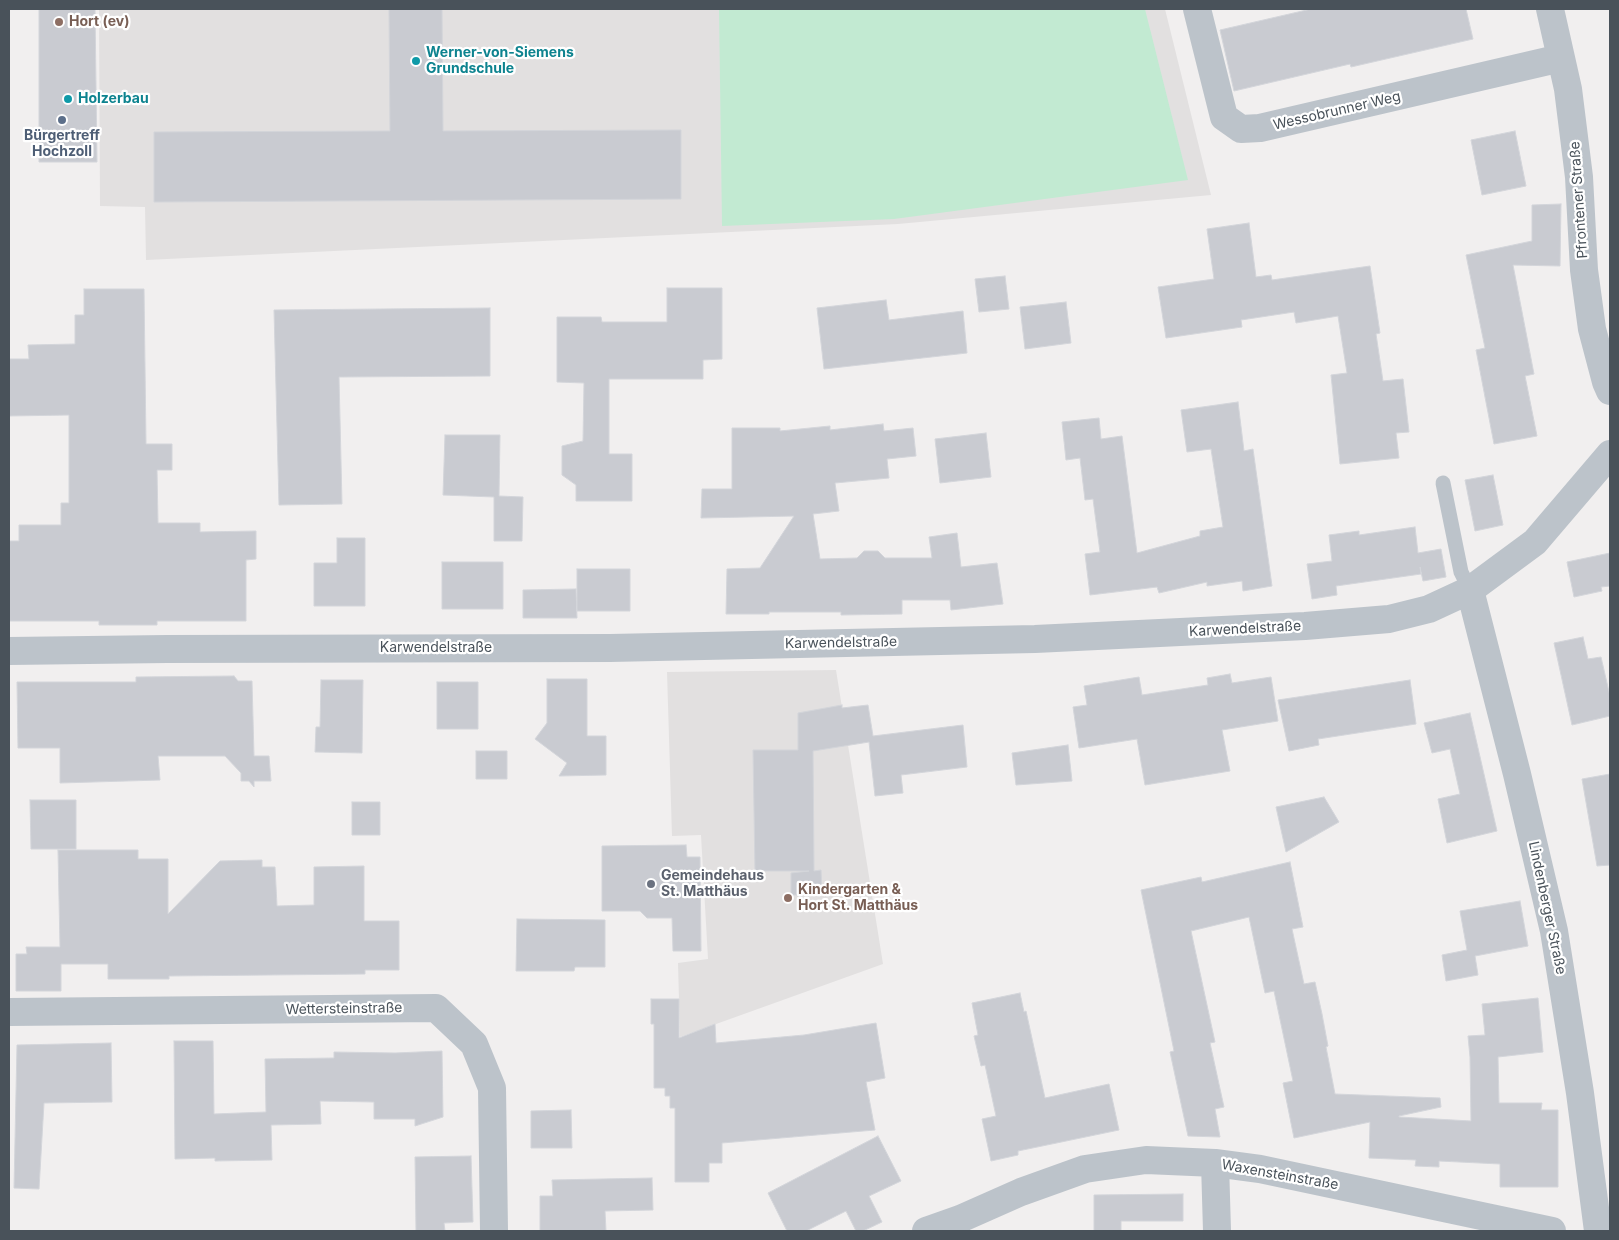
<!DOCTYPE html>
<html>
<head>
<meta charset="utf-8">
<style>
  body { margin:0 }
  #map { position:relative; width:1619px; height:1240px; overflow:hidden; background:#f1efef; font-family:Inter,sans-serif }
  canvas { display:block }
  .frame { position:absolute; inset:0; border:10px solid #49525a; pointer-events:none }
</style>
</head>
<body>
<div id="map">
<canvas width="1619" height="1240"></canvas>
<div class="frame"></div>
</div>
<script>
const context = document.querySelector('canvas').getContext('2d');
context.lineJoin = 'round';
function fillPath(path, color) {
  context.fillStyle = color;
  context.fill(path, 'evenodd');
}
function poly(rows) {
  const path = new Path2D();
  for (const r of rows) {
    path.moveTo(r[0], r[1]);
    for (let i = 2; i < r.length; i += 2) path.lineTo(r[i], r[i + 1]);
  }
  return path;
}
function trace(path, color, width, dash) {
  context.strokeStyle = color;
  context.lineWidth = width;
  context.lineCap = dash ? 'butt' : 'round';
  context.setLineDash(dash || []);
  context.stroke(path);
}
function label(font, color, halo, rows, align = 'center') {
  context.font = font + ' Inter,sans-serif';
  context.lineWidth = 4.5;
  context.setLineDash([]);
  context.textBaseline = 'middle';
  context.strokeStyle = halo;
  context.fillStyle = color;
  for (const [text, x, y, turn = 0] of rows) {
    context.save();
    context.translate(x, y);
    context.rotate((+turn || 0) * Math.PI / 180);
    context.textAlign = isNaN(turn) ? turn : align;
    if (halo) context.strokeText(text, 0, 0);
    context.fillText(text, 0, 0);
    context.restore();
  }
}
fillPath(poly([
  [99,9,1165,9,1211,195,898,224,146,260,145,207,100,206],
  [836,670,883,964,680,1037,678,963,708,959,701,835,672,836,667,672]
]), '#e2e0e0');
fillPath(poly([
  [719,9,1145,9,1188,180,894,219,722,226]
]), '#c2ead2');
const building = poly([
  [39,9,95,9,97,162,39,162,39,9],
  [389,9,442,9,443,131,681,130,681,199,154,202,154,132,390,131,389,9],
  [1311,9,1466,9,1473,39,1351,67,1350,64,1234,91,1220,30,1311,9],
  [1515,131,1526,186,1482,195,1471,140,1515,131],
  [1561,204,1560,266,1513,265,1534,374,1525,376,1537,436,1494,444,1476,350,1485,348,1466,255,1532,241,1532,205,1561,204],
  [1249,223,1256,277,1271,275,1272,280,1370,266,1380,333,1376,334,1383,381,1403,379,1409,432,1396,433,1399,458,1340,464,1331,375,1347,373,1338,316,1296,323,1294,312,1241,320,1242,327,1166,338,1158,287,1214,279,1207,229,1249,223],
  [1005,276,1009,309,979,312,975,279,1005,276],
  [667,288,722,288,722,359,703,360,703,379,609,379,609,454,632,454,632,501,576,501,576,485,562,475,562,446,583,441,584,383,557,382,557,317,601,317,602,322,667,322,667,288],
  [84,289,144,289,146,444,172,444,172,470,157,470,158,523,200,523,200,532,256,531,256,559,246,560,246,621,157,621,157,625,99,625,99,621,9,621,9,541,19,541,19,525,61,525,61,503,69,503,69,415,9,416,9,359,29,359,28,345,75,344,75,315,84,315,84,289],
  [886,300,889,320,963,311,967,353,824,369,817,308,886,300],
  [1066,302,1071,343,1025,349,1020,307,1066,302],
  [490,308,490,376,339,377,342,504,279,505,274,310,490,308],
  [1238,402,1244,451,1253,449,1272,586,1243,591,1242,581,1207,586,1207,582,1159,593,1157,587,1090,595,1085,554,1100,552,1093,499,1085,500,1080,458,1066,460,1062,422,1099,418,1101,439,1122,436,1137,553,1200,536,1200,531,1223,527,1211,449,1187,452,1181,410,1238,402],
  [883,424,884,431,913,428,916,456,887,459,889,478,835,483,839,511,813,514,820,559,857,558,864,551,878,551,885,558,932,558,929,537,957,533,961,567,997,563,1003,604,951,610,950,600,902,600,902,614,841,615,841,612,769,612,769,614,726,614,727,569,760,568,794,516,701,518,702,489,732,489,732,428,780,428,780,431,830,426,830,430,883,424],
  [986,433,991,477,940,483,935,439,986,433],
  [445,435,500,435,499,496,523,497,522,541,494,541,494,497,443,495,445,435],
  [1493,475,1503,525,1475,531,1465,480,1493,475],
  [1415,527,1418,553,1441,549,1446,577,1423,581,1420,567,1421,574,1336,586,1337,595,1312,599,1307,564,1332,561,1329,535,1359,531,1359,535,1415,527],
  [337,538,365,538,365,606,314,606,314,563,337,563,337,538],
  [1610,553,1610,586,1601,587,1602,591,1574,597,1567,562,1610,553],
  [442,562,503,562,503,609,442,609,442,562],
  [577,569,630,569,630,611,577,611,577,569],
  [576,589,577,618,523,618,523,590,576,589],
  [1583,637,1588,659,1601,657,1610,696,1610,716,1572,725,1554,643,1583,637],
  [1230,674,1232,683,1271,677,1278,721,1222,730,1230,771,1145,785,1137,739,1079,748,1073,707,1087,705,1084,686,1139,677,1142,695,1208,685,1207,678,1230,674],
  [234,676,238,681,252,681,254,756,269,756,271,781,254,781,254,787,249,781,241,781,241,773,225,756,158,756,160,780,60,783,60,748,18,748,17,682,136,682,136,677,234,676],
  [547,679,587,679,587,736,606,736,606,775,559,776,567,763,535,739,547,723,547,679],
  [321,680,363,680,362,753,315,752,316,727,320,727,321,680],
  [1410,680,1416,724,1318,739,1319,745,1289,751,1278,700,1410,680],
  [437,682,478,682,478,729,437,729,437,682],
  [842,705,842,708,868,705,873,736,963,725,967,767,901,775,903,793,875,796,869,742,813,751,814,871,821,870,822,895,791,895,791,873,809,871,755,871,753,750,798,750,798,713,842,705],
  [1470,713,1497,831,1447,843,1438,799,1460,794,1450,749,1432,753,1424,723,1470,713],
  [1068,745,1072,781,1016,785,1012,753,1068,745],
  [476,751,507,751,507,779,476,779,476,751],
  [1610,774,1610,865,1597,866,1582,779,1610,774],
  [1324,797,1339,822,1286,852,1276,807,1324,797],
  [30,800,76,800,76,849,31,849,30,800],
  [352,802,380,802,380,835,352,835,352,802],
  [686,845,687,857,700,857,701,951,673,951,672,918,647,918,640,911,602,911,602,846,686,845],
  [58,850,138,850,138,859,168,859,168,914,220,861,262,860,262,867,275,867,277,906,314,905,314,867,364,866,364,921,399,921,399,970,365,970,365,974,169,976,169,979,108,979,108,964,61,964,61,991,16,991,16,954,27,954,26,947,60,947,58,850],
  [1290,862,1303,927,1292,929,1304,984,1315,982,1322,1014,1328,1046,1326,1047,1335,1094,1440,1098,1441,1107,1399,1116,1399,1117,1471,1121,1470,1057,1468,1036,1485,1035,1482,1004,1538,998,1543,1052,1498,1057,1499,1103,1542,1103,1541,1110,1558,1110,1558,1187,1500,1187,1500,1164,1439,1161,1439,1167,1415,1166,1416,1160,1369,1158,1370,1122,1294,1138,1283,1083,1293,1081,1274,991,1265,993,1249,917,1191,931,1215,1042,1210,1043,1224,1107,1215,1109,1220,1137,1188,1136,1170,1052,1174,1051,1141,890,1201,877,1202,882,1290,862],
  [1520,901,1528,946,1475,956,1478,975,1446,981,1442,955,1467,950,1460,911,1520,901],
  [517,919,605,920,605,967,575,967,574,971,516,971,517,919],
  [1020,993,1024,1012,1026,1011,1045,1098,1109,1084,1119,1130,1018,1151,1018,1155,991,1161,982,1119,996,1116,985,1065,981,1066,974,1036,978,1035,972,1003,1020,993],
  [651,999,679,999,679,1038,715,1024,716,1043,804,1035,876,1023,885,1078,866,1082,875,1130,722,1143,722,1163,709,1163,709,1182,675,1182,675,1108,670,1108,670,1096,665,1096,665,1088,654,1088,654,1024,651,1024,651,999],
  [174,1041,213,1041,214,1114,266,1112,265,1059,334,1058,334,1052,395,1053,442,1051,443,1117,415,1126,415,1119,374,1119,374,1102,320,1101,321,1124,271,1125,272,1160,215,1161,215,1158,175,1159,174,1041],
  [111,1043,112,1102,44,1103,39,1189,14,1188,17,1045,111,1043],
  [571,1110,572,1148,531,1148,531,1111,571,1110],
  [878,1136,901,1181,869,1196,882,1222,863,1231,856,1231,846,1211,806,1231,787,1231,768,1193,878,1136],
  [471,1156,473,1222,444,1223,445,1231,416,1231,415,1157,471,1156],
  [652,1178,653,1210,605,1211,606,1231,540,1231,540,1196,553,1196,552,1180,652,1178],
  [1183,1194,1183,1221,1121,1221,1121,1231,1094,1231,1094,1195,1183,1194]
]);
fillPath(building, '#c9cbd1');
trace(building, '#d3d5da', 1);
trace(poly([
  [1443,483,1461,572,1470,590]
]), '#bcc3ca', 15);
trace(poly([
  [1197,9,1224,117,1241,129,1260,128,1561,58],
  [1550,9,1568,89,1579,177,1584,270,1592,329,1606,382,1610,391],
  [1470,590,1517,774,1554,931,1580,1093,1598,1231],
  [9,651,167,649,610,648,1035,639,1305,626,1389,619,1429,609,1470,590,1535,542,1610,454],
  [9,1012,436,1008,474,1044,492,1088,494,1231],
  [1215,1163,1217,1231],
  [926,1231,960,1219,1021,1192,1085,1169,1146,1160,1215,1163,1260,1169,1552,1231]
]), '#bcc3ca', 28);
for (const [x, y, r, color] of [
  [59,22,5,"#8d6e63"],
  [416,61,5,"#0f9aa8"],
  [68,99,5,"#0f9aa8"],
  [62,120,5,"#5c6f8a"],
  [651,884,5,"#6b7280"],
  [788,898,5,"#8d6e63"]
]) {
  const dot = new Path2D();
  dot.arc(x, y, r, 0, 2 * Math.PI);
  context.fillStyle = color;
  context.fill(dot);
  trace(dot, '#fff', 2);
}
label('bold 14px', '#785e54', '#fff', [
  ["Hort (ev)",69,22],
  ["Kindergarten &",798,890],
  ["Hort St. Matthäus",798,906]
], 'left');
label('bold 14px', '#0d838f', '#fff', [
  ["Werner-von-Siemens",426,53],
  ["Grundschule",426,69],
  ["Holzerbau",78,99]
], 'left');
label('14px', '#49525a', '#fff', [
  ["Wessobrunner Weg",1337,111,-13],
  ["Pfrontener Straße",1579,200,-94],
  ["Karwendelstraße",1245,629,-3],
  ["Karwendelstraße",841,643,-1],
  ["Karwendelstraße",436,648],
  ["Lindenberger Straße",1547,908,78],
  ["Wettersteinstraße",344,1009,-1],
  ["Waxensteinstraße",1280,1175,10]
]);
label('bold 14px', '#4e5e75', '#fff', [
  ["Bürgertreff",62,136],
  ["Hochzoll",62,152]
]);
label('bold 14px', '#5b616d', '#fff', [
  ["Gemeindehaus",661,876],
  ["St. Matthäus",661,892]
], 'left');
</script>
</body>
</html>
